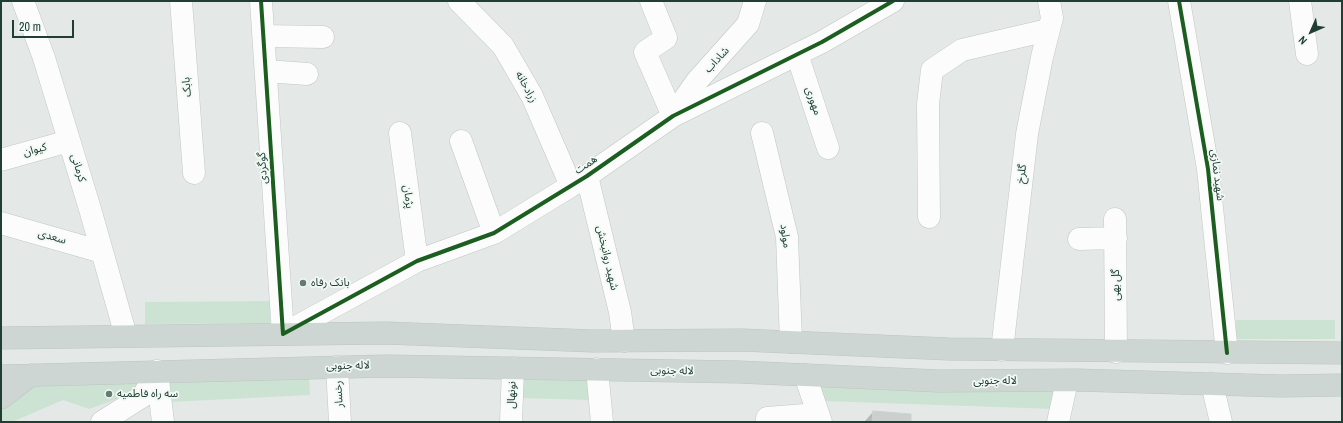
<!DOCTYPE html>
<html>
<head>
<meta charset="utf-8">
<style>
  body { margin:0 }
  #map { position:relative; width:1343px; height:423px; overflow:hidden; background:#e4e9e7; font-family:"Archivo Narrow",sans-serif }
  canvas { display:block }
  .frame { position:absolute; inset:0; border:2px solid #213e35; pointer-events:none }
  .north { position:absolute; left:1291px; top:12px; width:40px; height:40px; -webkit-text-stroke:3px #f2f9f5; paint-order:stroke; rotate:225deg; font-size:11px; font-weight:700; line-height:16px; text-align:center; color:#213e35 }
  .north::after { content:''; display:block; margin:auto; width:14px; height:18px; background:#213e35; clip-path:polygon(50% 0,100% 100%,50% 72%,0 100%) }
  .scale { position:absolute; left:12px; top:20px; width:62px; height:18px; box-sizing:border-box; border:2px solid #213e35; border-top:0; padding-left:5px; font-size:12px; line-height:14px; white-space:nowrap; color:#213e35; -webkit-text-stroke:3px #f2f9f5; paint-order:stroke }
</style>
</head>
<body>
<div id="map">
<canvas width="1343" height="423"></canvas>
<div class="frame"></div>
<div class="north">N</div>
<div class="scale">20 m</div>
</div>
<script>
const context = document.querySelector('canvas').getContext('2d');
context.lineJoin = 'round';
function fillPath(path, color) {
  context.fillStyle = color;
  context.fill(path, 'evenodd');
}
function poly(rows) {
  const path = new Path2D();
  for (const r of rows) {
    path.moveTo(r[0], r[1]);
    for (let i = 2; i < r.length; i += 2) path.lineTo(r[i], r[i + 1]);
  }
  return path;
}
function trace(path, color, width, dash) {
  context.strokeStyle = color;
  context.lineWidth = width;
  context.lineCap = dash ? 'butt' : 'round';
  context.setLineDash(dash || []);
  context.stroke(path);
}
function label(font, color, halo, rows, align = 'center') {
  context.font = font + ' "Archivo Narrow","Noto Sans Arabic",sans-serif';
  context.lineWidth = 3.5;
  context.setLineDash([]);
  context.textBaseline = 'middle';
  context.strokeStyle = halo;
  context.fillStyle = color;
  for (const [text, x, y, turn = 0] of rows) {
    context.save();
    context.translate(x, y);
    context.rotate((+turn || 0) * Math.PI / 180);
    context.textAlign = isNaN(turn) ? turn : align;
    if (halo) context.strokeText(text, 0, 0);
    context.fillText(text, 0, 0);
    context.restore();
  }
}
fillPath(poly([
  [270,301,270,323,145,324,145,302],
  [1236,320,1335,320,1335,339,1236,339],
  [309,375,310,395,170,402,169,382],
  [521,378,590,379,590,400,521,398],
  [143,380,136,392,89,409,63,400,12,422,1,422,1,405,35,384],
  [817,384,1056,390,1053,409,824,401]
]), '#cce3d3');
fillPath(poly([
  [873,412,910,422,864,422]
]), '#0003');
const building = poly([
  [873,411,911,414,911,422,872,422,873,411]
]);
fillPath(building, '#cbd0ce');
trace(building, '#ccd2d0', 1);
const minor = poly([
  [23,1,44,58,90,209,126,336],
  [181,1,194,173],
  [261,1,283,334,417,261,494,233,587,176,673,116,822,42,893,1],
  [459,1,503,46,532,96,571,186],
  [651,1,666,38,645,52,673,116],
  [1179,1,1208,169,1227,353],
  [1300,1,1307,54],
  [264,36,323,37],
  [797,54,828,148],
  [266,71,307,74],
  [673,115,697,81,748,24,755,1],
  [400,133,417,261],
  [762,133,787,237,791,342],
  [461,141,494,233],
  [1,160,69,141],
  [587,176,620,312,624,341],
  [929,217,928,104,932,70,962,50,1048,30],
  [1115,219,1116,352],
  [1,223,102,252],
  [1079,239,1116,238],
  [1002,350,1027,134,1042,57,1052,18,1049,1],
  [337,367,340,422],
  [597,369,602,422],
  [157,371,163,422],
  [805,375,821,422],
  [1212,384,1221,422],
  [102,422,143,396,157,371],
  [511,422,513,368],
  [767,422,767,418,818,414],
  [1058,422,1067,381]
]);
const major = poly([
  [1,338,386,333,593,341,742,340,949,349,1342,353],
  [1,376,386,366,739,372,939,381,1077,380,1280,386,1342,385],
  [1,398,31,375]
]);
trace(minor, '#c1c6c4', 23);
trace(major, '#bcc5c2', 23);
trace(minor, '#fbfcfb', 22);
trace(major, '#cdd6d3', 22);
trace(poly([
  [261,1,283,334,417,261,494,233,587,176,673,116,822,42,893,1],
  [1179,1,1208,169,1227,353]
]), '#1b5e20', 4);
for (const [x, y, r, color] of [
  [303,283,4,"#657a73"],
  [109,394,4,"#657a73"]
]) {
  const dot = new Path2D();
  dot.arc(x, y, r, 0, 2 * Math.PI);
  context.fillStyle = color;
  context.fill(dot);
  trace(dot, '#f2f9f5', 1.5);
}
label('11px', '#213e35', '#f2f9f5', [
  ["شاداب",717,60,-47],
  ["بابک",187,87,-94],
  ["زرادخانه",526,87,62],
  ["مهوری",813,101,71],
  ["کیوان",35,150,-15],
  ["همت",586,165,-34],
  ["کرمانی",78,168,73],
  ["گوگردی",263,168,-94],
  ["گلرخ",1022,174,-83],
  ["شهید نمازی",1217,175,83],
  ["پژمان",408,197,83],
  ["مولود",785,236,82],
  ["سعدی",52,237,16],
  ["شهید روانبخش",607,258,77],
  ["گل بهی",1116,285,-90],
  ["لاله جنوبی",348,366,-1],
  ["لاله جنوبی",672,371,1],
  ["لاله جنوبی",995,381],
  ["رخسار",339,394,-93],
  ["نونهال",512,395,-88]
]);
label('11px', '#213e35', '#f2f9f5', [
  ["بانک رفاه",311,283],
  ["سه راه فاطمیه",117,394]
], 'left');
</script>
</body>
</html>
